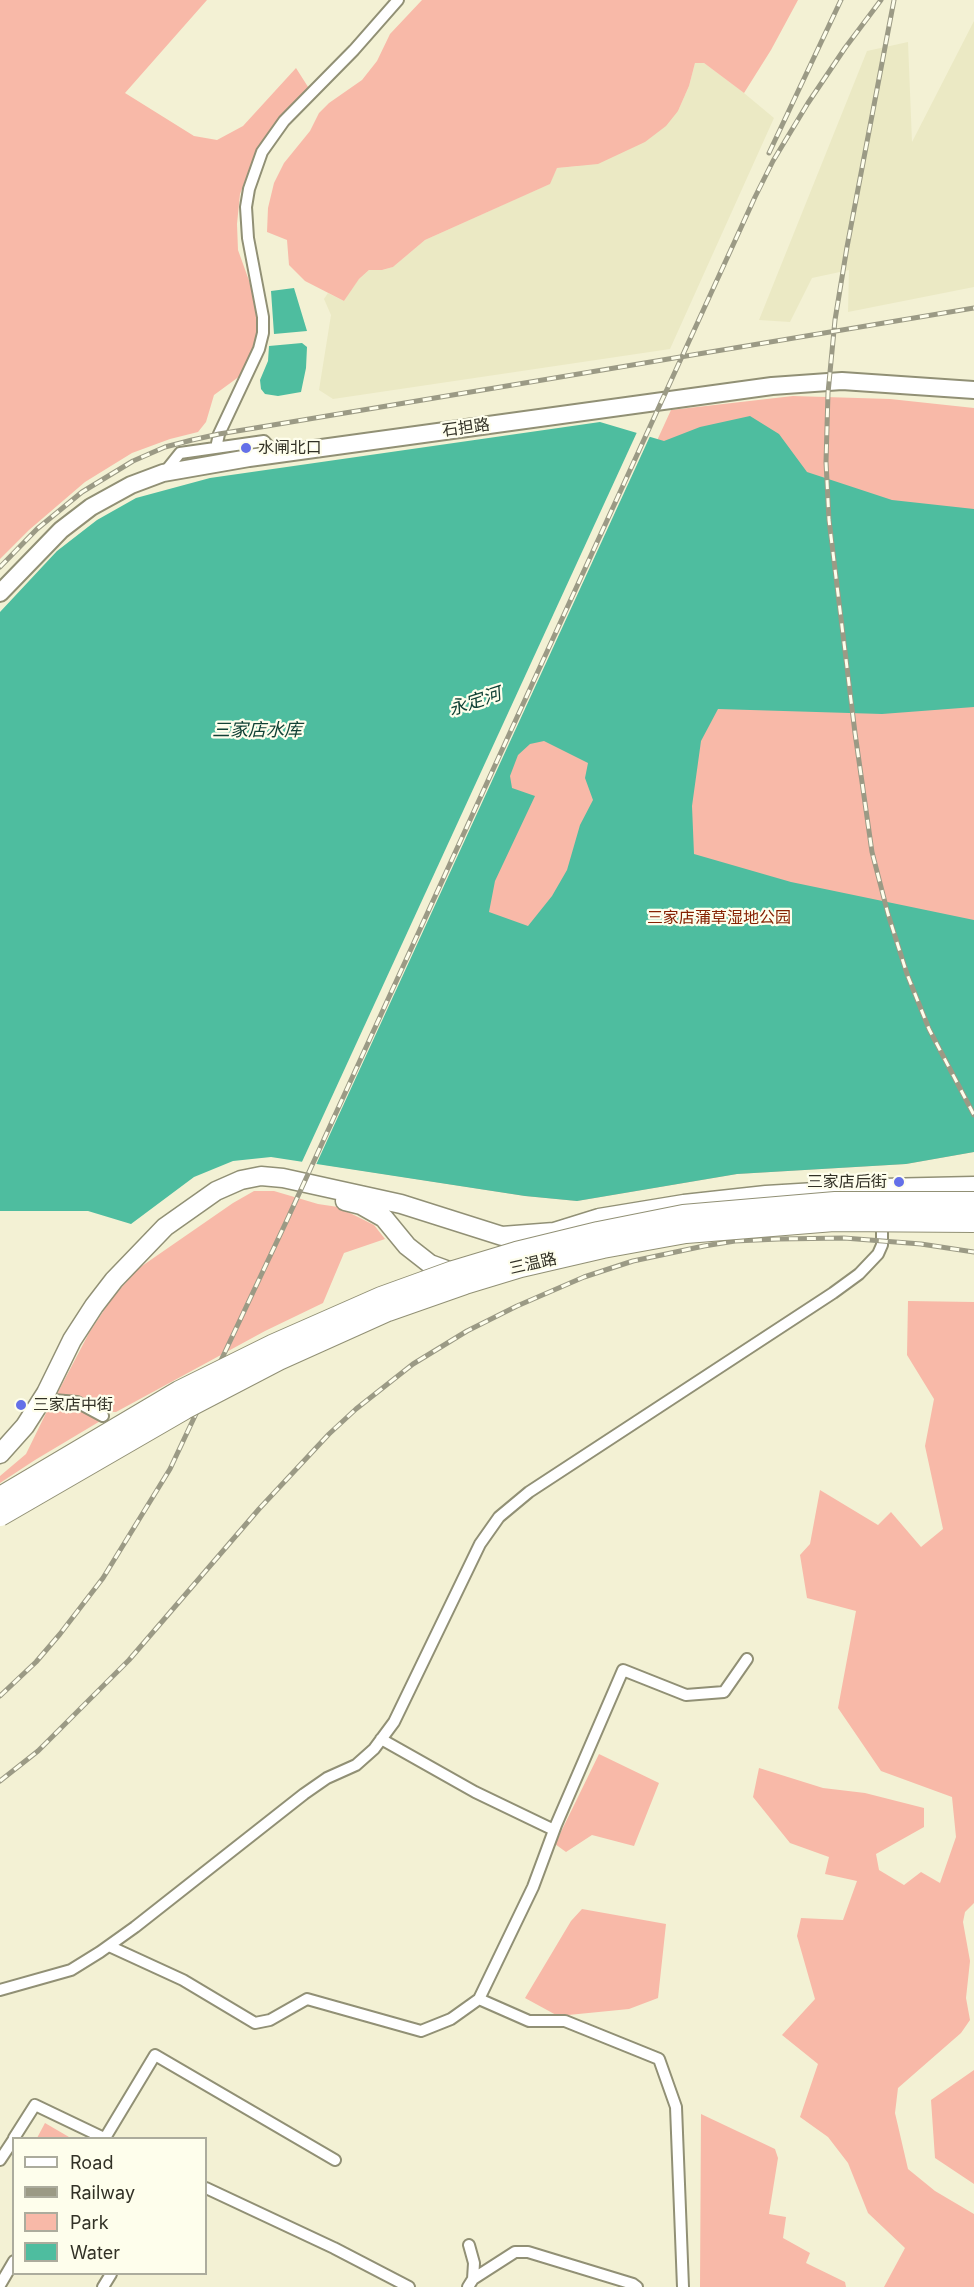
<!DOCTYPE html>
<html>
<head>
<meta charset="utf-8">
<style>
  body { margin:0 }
  #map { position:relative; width:974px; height:2287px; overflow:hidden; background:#f3f1d4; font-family:Inter,sans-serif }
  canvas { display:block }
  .legend { position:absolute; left:12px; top:2137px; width:195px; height:138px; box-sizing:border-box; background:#fefeec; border:2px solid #acac9d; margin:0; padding:8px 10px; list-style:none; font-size:18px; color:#323126 }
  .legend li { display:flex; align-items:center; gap:12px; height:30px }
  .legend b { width:30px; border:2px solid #acac9d }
</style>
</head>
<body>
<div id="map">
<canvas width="974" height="2287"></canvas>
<ul class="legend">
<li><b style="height:8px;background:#fff"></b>Road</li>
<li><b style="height:8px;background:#9b9a85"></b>Railway</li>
<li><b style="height:16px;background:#f8b9a8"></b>Park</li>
<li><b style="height:16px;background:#4ebd9f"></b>Water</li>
</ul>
</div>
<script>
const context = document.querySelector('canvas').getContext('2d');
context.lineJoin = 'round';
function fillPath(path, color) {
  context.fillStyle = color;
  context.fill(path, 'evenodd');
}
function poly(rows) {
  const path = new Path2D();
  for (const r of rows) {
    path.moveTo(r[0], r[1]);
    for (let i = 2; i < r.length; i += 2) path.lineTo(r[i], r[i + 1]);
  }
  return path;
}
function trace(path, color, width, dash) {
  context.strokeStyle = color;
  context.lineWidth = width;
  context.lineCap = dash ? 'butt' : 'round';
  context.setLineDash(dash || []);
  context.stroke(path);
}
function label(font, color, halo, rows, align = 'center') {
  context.font = font + ' Inter,"Noto Sans SC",sans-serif';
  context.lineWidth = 4.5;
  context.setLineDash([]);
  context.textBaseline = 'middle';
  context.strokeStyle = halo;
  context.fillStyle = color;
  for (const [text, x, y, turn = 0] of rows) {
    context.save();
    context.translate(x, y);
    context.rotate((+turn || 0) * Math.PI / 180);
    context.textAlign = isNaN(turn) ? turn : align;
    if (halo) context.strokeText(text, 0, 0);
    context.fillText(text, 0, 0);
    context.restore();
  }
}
fillPath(poly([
  [974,21,974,287,848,312,849,270,812,278,790,322,759,320,867,51,908,42,912,142],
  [695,63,704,63,744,93,774,118,670,349,333,399,319,390,331,315,324,299,328,293,344,301,357,281,369,270,382,270,393,267,425,240,549,184,557,168,578,166,678,111,689,86]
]), '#ebe9c4');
fillPath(poly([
  [0,0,207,0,125,93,194,136,217,140,243,126,296,68,310,90,267,139,250,168,240,194,237,224,238,250,252,289,260,304,257,333,250,360,244,373,214,395,206,422,198,432,170,439,132,453,85,482,29,530,0,559],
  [422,0,798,0,771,50,744,93,704,63,695,63,689,86,678,111,666,126,645,142,598,164,557,168,550,184,425,240,393,267,382,270,369,270,359,279,344,301,305,281,289,265,287,240,267,232,268,208,274,183,284,163,310,131,319,113,329,103,362,80,377,61,390,34],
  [793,396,890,399,974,408,974,1152,906,1164,737,1174,577,1201,525,1196,325,1165,671,410],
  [254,1191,274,1191,318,1204,338,1207,374,1225,385,1239,344,1253,323,1303,265,1331,116,1412,107,1412,79,1396,57,1394,89,1333,112,1298,139,1268,233,1203],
  [908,1301,974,1302,974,1903,965,1912,963,1922,970,1961,966,1998,970,2020,961,2033,898,2088,895,2113,908,2169,935,2191,974,2214,974,2287,884,2287,905,2248,868,2213,848,2163,828,2137,800,2117,818,2064,782,2035,815,1999,797,1936,801,1918,843,1920,857,1881,825,1874,829,1857,790,1843,753,1797,759,1768,823,1788,865,1793,924,1808,924,1827,876,1854,879,1870,904,1885,921,1872,940,1883,956,1837,952,1797,881,1771,838,1708,856,1611,807,1598,800,1555,810,1544,820,1490,878,1525,891,1512,921,1547,943,1529,925,1446,934,1399,907,1355],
  [50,1405,82,1409,102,1420,35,1460,0,1483,0,1476,26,1454],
  [599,1754,659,1783,634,1846,592,1835,566,1852,555,1844],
  [582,1909,666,1924,658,1998,629,2009,558,2016,525,1998,571,1921],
  [974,2070,974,2184,935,2158,931,2100],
  [701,2114,775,2149,778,2158,769,2214,786,2217,783,2238,810,2253,806,2263,845,2282,846,2287,700,2287],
  [45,2123,69,2137,68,2138,37,2138]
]), '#f8b9a8');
fillPath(poly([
  [294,288,307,331,274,334,271,291],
  [302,343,307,347,306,368,301,392,278,396,265,394,261,389,260,380,268,361,269,346],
  [750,416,779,434,807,472,892,500,974,509,974,707,882,714,718,709,701,741,692,806,694,854,791,882,974,920,974,1152,906,1164,737,1174,577,1201,525,1196,271,1157,233,1161,194,1177,131,1224,88,1211,0,1211,0,612,57,551,97,520,136,498,210,478,600,422,664,441,700,427],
  [544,741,588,763,585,778,593,800,580,825,567,870,552,896,528,926,489,912,495,881,535,796,512,788,510,776,518,755,530,744]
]), '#4ebd9f');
fillPath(poly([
  [638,430,651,434,315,1167,301,1164]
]), '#f3f1d4');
const minor = poly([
  [216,448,219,434,259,349,263,333,263,317,248,238,246,207,249,189,262,152,284,121,354,50,398,0],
  [164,473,180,453,264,441,277,455],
  [42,1399,77,1402,103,1416],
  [381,1739,475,1792,554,1830],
  [109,1946,183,1980,255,2023,270,2020,307,1999,421,2031,451,2019,479,1999,533,1887,556,1825,623,1670,686,1695,724,1692,747,1659],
  [0,1990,71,1970,100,1952,135,1927,304,1794,327,1778,356,1765,374,1749,394,1722,480,1544,499,1517,529,1492,833,1293,859,1274,878,1254,882,1245,882,1217],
  [479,1999,529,2021,565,2021,659,2059,676,2107,683,2287],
  [14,2138,35,2105,104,2138],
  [105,2138,155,2055,335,2160],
  [0,2160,14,2139],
  [206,2188,334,2248,409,2287],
  [469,2245,474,2263,473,2279],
  [0,2285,14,2261],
  [103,2287,111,2274],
  [468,2287,473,2279,515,2252,528,2252,633,2284,637,2287]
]);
const primary = poly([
  [0,593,61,530,91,507,131,485,163,473,249,458,772,386,842,381,974,390]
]);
const trunk = poly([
  [345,1201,361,1205,384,1218,407,1246,430,1264,460,1275],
  [0,1454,25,1426,46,1393,72,1340,94,1306,114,1280,165,1227,216,1191,241,1180,261,1176,283,1178,401,1204,502,1236,554,1232,599,1218,684,1204,766,1195,882,1188,974,1186]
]);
trace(minor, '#919075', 14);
trace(primary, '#919075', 20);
trace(trunk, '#919075', 21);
trace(minor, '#fff', 10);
trace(primary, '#fff', 16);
trace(trunk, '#fff', 18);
const rail = poly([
  [894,0,847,247,835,320,828,393,826,462,829,520,855,733,872,852,888,914,907,974,929,1029,974,1115],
  [769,153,841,0],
  [0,567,37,529,82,492,133,461,165,447,192,440,219,434,974,308],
  [0,1696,36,1662,60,1634,103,1578,170,1469,287,1220,755,197,773,161,808,103,845,48,881,0],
  [0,1781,38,1751,129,1660,259,1509,329,1434,356,1409,413,1364,467,1331,517,1306,584,1277,633,1261,704,1246,735,1241,779,1239,844,1238,921,1244,974,1252]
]);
trace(rail, '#9b9a85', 5);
trace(rail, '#fefeec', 3, [9]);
const motorwayBridge = poly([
  [0,1497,179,1391,272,1345,381,1297,453,1271,516,1252,598,1232,683,1215,835,1202,974,1202],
  [0,1516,185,1409,279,1360,388,1311,465,1284,521,1267,603,1248,686,1233,834,1221,974,1222]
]);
trace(motorwayBridge, '#919075', 22, []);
trace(motorwayBridge, '#fff', 20);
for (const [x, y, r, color] of [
  [246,448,6,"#6470e8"],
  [899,1182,6,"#6470e8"],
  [21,1405,6,"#6470e8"]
]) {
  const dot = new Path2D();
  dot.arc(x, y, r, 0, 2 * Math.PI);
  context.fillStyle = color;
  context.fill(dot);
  trace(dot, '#fefeec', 2);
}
label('16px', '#323126', '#fefeec', [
  ["石担路",466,428,-8],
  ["三温路",533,1264,-13]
]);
label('16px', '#323126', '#fefeec', [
  ["水闸北口",258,448],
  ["三家店后街",887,1182,"right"],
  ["三家店中街",33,1405]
], 'left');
label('16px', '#852100', '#fefeec', [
  ["三家店蒲草湿地公园",719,918]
]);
label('italic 18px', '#104135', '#fefeec', [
  ["永定河",475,702,-18],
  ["三家店水库",257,731]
]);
</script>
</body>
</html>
